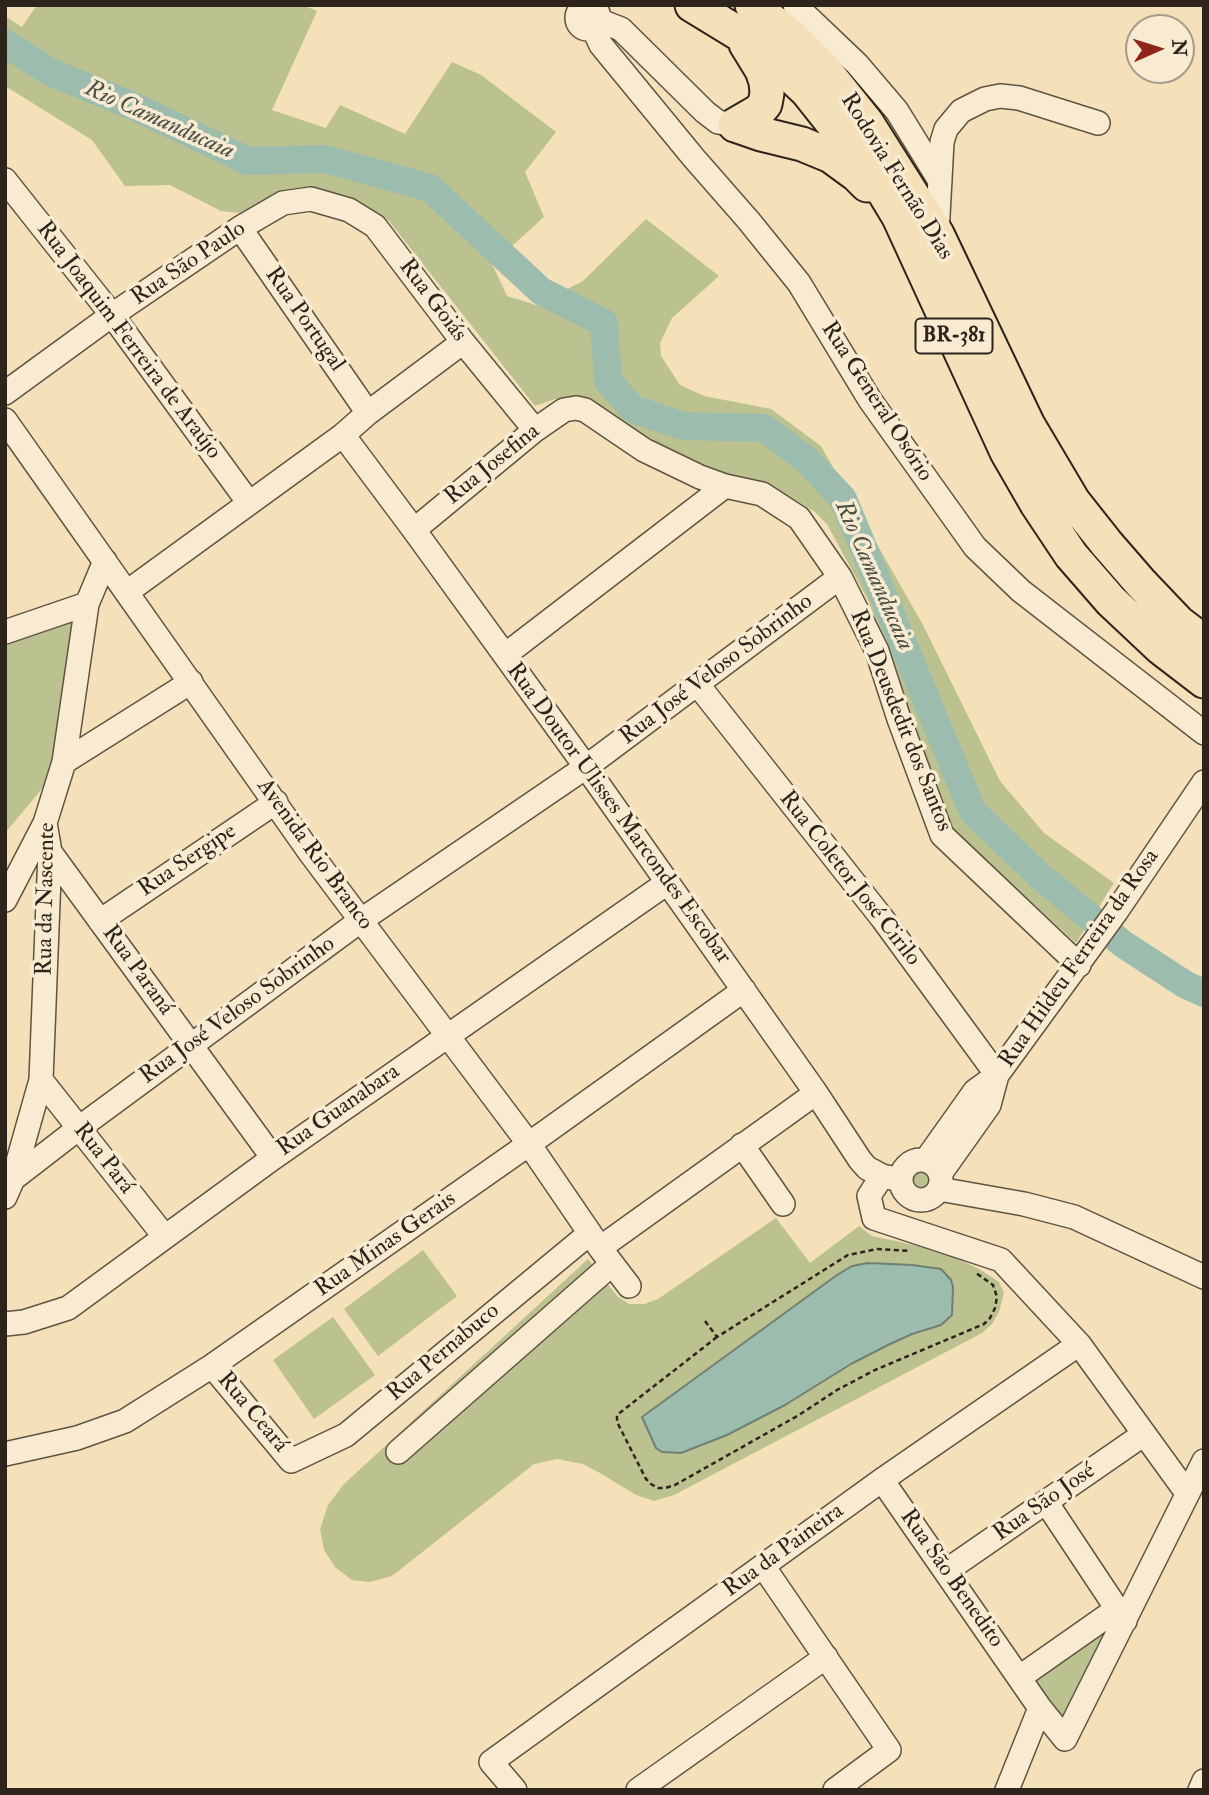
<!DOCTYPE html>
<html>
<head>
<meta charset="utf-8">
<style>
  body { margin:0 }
  #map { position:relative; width:1209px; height:1795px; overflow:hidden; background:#f4e0b9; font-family:"IM FELL Double Pica",serif }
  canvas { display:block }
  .frame { position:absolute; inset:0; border:7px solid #2d241b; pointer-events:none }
  .north { position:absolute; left:1125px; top:14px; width:70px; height:70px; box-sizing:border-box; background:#f8ebd2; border:2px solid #a79b89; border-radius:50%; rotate:87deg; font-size:19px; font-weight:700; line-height:28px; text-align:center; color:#2d241b }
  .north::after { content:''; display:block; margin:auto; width:24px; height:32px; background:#8f2418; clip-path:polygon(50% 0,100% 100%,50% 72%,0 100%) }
</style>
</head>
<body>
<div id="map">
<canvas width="1209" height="1795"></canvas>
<div class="frame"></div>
<div class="north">N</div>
</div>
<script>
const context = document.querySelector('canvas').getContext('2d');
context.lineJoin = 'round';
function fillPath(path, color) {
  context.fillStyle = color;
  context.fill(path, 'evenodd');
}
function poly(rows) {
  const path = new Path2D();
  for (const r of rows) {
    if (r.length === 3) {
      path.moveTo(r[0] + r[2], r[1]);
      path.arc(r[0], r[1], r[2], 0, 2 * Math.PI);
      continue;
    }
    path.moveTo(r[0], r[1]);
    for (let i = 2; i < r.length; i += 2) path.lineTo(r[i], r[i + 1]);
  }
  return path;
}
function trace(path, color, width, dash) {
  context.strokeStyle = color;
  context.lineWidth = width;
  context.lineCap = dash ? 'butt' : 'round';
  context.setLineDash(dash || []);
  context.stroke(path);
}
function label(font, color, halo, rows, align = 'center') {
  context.font = font + ' "IM FELL Double Pica",serif';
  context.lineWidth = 7;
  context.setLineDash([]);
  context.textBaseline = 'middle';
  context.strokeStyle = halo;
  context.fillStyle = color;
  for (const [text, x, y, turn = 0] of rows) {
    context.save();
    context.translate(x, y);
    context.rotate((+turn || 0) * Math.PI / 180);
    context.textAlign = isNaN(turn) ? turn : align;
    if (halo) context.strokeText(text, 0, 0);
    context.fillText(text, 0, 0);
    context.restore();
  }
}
fillPath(poly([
  [37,5,303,5,317,11,272,110,326,128,340,105,405,134,452,62,481,75,556,132,525,172,544,217,492,264,507,296,536,305,583,281,646,219,719,276,672,318,660,343,661,356,680,385,704,396,771,409,821,446,923,625,1000,781,1044,833,1114,883,1076,943,951,827,903,700,869,602,827,524,815,512,775,487,698,467,588,403,555,399,535,406,389,221,355,199,318,191,290,191,240,213,221,211,170,185,125,186,92,140,5,86,5,16,22,27],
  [72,622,55,759,46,784,5,833,5,645],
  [921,1181,13],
  [776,1218,810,1263,859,1226,872,1236,923,1247,952,1256,979,1269,999,1282,1004,1293,999,1312,992,1324,982,1333,674,1495,654,1501,636,1495,600,1473,583,1464,557,1459,534,1464,392,1576,370,1582,352,1580,335,1567,324,1550,320,1529,328,1505,344,1484,588,1259,617,1296,629,1304,644,1304,658,1299],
  [423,1250,457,1296,378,1356,344,1309],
  [333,1317,375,1375,314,1419,273,1360],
  [1112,1619,1066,1726,1031,1676]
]), '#bbc28f');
const water = poly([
  [868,1263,912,1265,941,1269,951,1280,953,1287,952,1315,941,1325,912,1334,888,1345,851,1364,785,1405,727,1435,681,1453,662,1452,656,1448,642,1417,837,1275,852,1266,868,1263]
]);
fillPath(water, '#9cbdae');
trace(water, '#708073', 2);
trace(poly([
  [5,43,50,72,133,106,248,161,325,159,430,188,541,291,604,323,608,381,633,409,683,426,764,428,807,460,843,499,973,812,1041,877,1123,944,1186,985,1204,993]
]), '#9cbdae', 28);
const minor = poly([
  [795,5,857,64,897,111,940,181],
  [588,18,11],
  [598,20,621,29,705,112,718,122,735,125],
  [593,28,601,45,693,157,749,221,799,283,870,400,975,547,1021,591,1204,733],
  [5,180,112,315,249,503],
  [240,228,368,413],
  [937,234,942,142,946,129,961,111,985,99,1000,96,1019,98,1098,123],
  [5,393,112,315,240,228,283,203,311,199,349,210,375,226,463,342,535,430],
  [5,420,311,854,529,1144,600,1248,629,1286],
  [343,435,414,530,586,767,816,1093,860,1160,867,1168,882,1176,901,1180],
  [414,530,535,430,564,410,576,408,585,410,644,450,700,477,725,486,762,494,799,518,840,577,877,651,899,719,942,835,1079,965],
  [127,592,343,435,368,413,463,342],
  [5,632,87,604],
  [505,655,725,486],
  [698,685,882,918,997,1075],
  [64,762,191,682],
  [50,852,273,1158],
  [5,900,45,823],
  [100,921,276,802],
  [41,1080,165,1237],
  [742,1145,783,1204],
  [921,1180,20],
  [926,1160,975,1091,997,1075],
  [940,1174,989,1105,997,1075,1116,912,1204,782],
  [882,1176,869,1196,874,1218,1001,1260,1079,1344,1187,1493],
  [13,1179,79,1128,360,921,586,767,840,577],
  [939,1189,1024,1204,1074,1217,1204,1277],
  [5,1197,13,1179,41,1080,50,852,45,823,64,762,87,604,105,561],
  [600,1248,816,1093],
  [5,1324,24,1322,68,1308,273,1158,667,883],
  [212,1366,291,1461,346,1435,590,1233],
  [398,1452,612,1264],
  [5,1454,77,1438,125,1421,212,1366,529,1144,744,990],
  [882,1480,1040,1708,1065,1739,1204,1461],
  [1046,1502,1125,1621],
  [763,1566,889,1750,835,1790],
  [946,1571,1144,1434],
  [1020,1677,1117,1609],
  [515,1790,491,1762,882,1480,1079,1344],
  [638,1790,826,1657],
  [1007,1790,1040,1708],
  [1200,1790,1204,1781]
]);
const highway = poly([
  [692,5,746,38,771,57,807,91,873,174,899,217,1007,452,1037,504,1071,555,1111,601,1161,648,1204,681],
  [752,5,792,37,823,68,867,123,937,234,1028,425,1073,501,1107,544,1140,582,1179,623,1204,642],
  [735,125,761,134,802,144,831,156,857,175,867,185],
  [735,125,759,111,765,104,767,93,766,82,762,70,746,44]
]);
trace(minor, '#5f5342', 26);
trace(highway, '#2d241b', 37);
trace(poly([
  [705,1321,717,1337,848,1255,877,1249,910,1251],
  [717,1337,617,1415,617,1422,646,1479,651,1484,658,1488,665,1488,675,1485,799,1415,837,1390,875,1370,984,1324,990,1318,995,1308,997,1297,993,1285,976,1273]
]), '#2d241b', 2.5, [5, 3.5]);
trace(minor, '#f8ebd2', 23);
trace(highway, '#f4e0b9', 33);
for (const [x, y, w] of [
  [954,336,77]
]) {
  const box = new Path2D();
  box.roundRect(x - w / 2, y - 17.5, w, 35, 5);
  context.fillStyle = '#f8ebd2';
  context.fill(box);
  trace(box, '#2d241b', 2);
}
label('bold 21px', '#2d241b', null, [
  ["BR-381",954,336]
]);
label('23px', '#2d241b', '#f8ebd2', [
  ["Rodovia Fernão Dias",896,177,58],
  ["Rua São Paulo",189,264,-34],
  ["Rua Goiás",432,301,53],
  ["Rua Portugal",304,320,55],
  ["Rua Joaquim Ferreira de Araújo",128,341,53],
  ["Rua General Osório",876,402,57],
  ["Rua Josefina",493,465,-39],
  ["Rua José Veloso Sobrinho",717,670,-37],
  ["Rua Deusdedit dos Santos",900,721,68],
  ["Rua Doutor Ulisses Marcondes Escobar",618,814,54],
  ["Avenida Rio Branco",314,855,54],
  ["Rua Sergipe",188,861,-34],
  ["Rua Coletor José Cirilo",849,879,52],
  ["Rua da Nascente",47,899,-89],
  ["Rua Hildeu Ferreira da Rosa",1080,959,-55],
  ["Rua Paraná",137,971,54],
  ["Rua José Veloso Sobrinho",238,1011,-36],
  ["Rua Guanabara",339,1111,-35],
  ["Rua Pará",103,1159,52],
  ["Rua Minas Gerais",386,1245,-35],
  ["Rua Pernabuco",444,1353,-40],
  ["Rua Ceará",252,1413,50],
  ["Rua São José",1045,1503,-35],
  ["Rua da Paineira",784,1551,-36],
  ["Rua São Benedito",951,1579,55]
]);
label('italic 24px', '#4e5247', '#f8ebd2', [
  ["Rio Camanducaia",159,121,24],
  ["Rio Camanducaia",873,576,66]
]);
</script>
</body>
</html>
